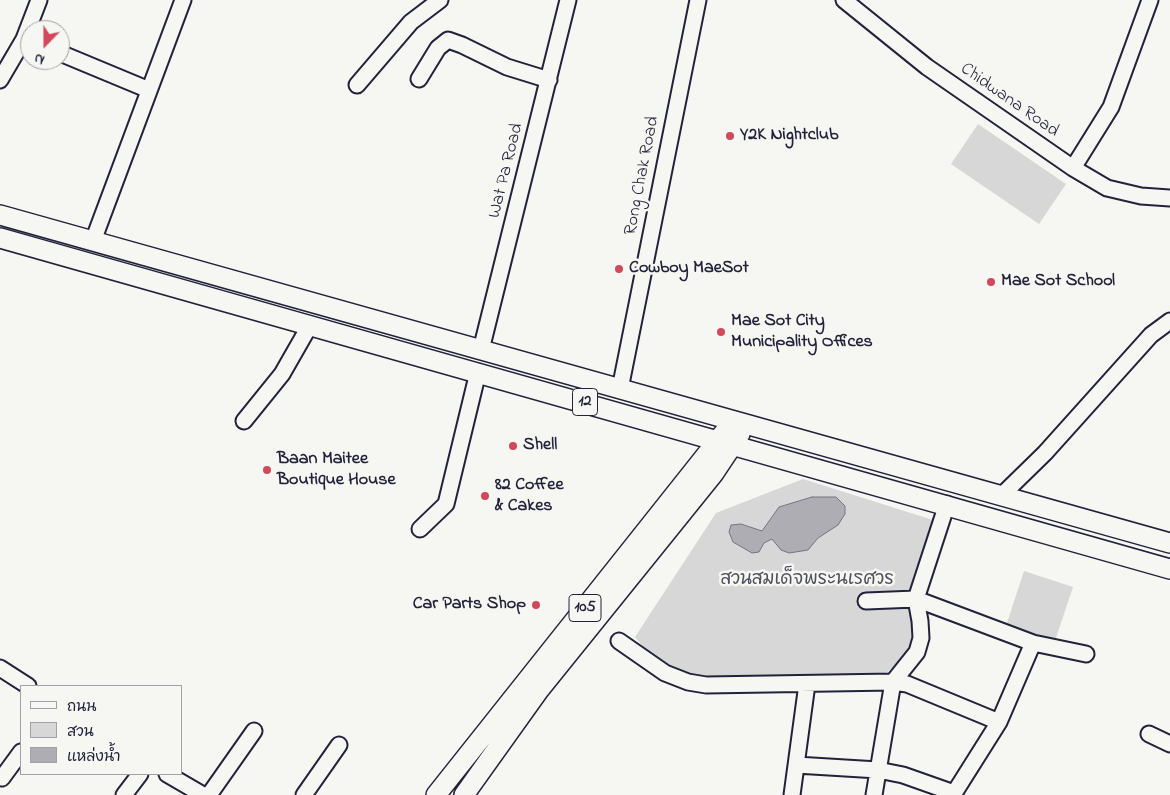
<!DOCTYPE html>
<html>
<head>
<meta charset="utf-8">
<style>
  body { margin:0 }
  #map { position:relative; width:1170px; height:795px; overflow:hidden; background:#f6f6f2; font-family:"Indie Flower","Playpen Sans Thai",sans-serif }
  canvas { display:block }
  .legend { position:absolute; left:20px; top:685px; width:162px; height:90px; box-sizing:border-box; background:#f6f6f2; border:1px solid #a1a1a9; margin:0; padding:6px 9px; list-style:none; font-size:15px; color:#22223b }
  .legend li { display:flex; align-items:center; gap:10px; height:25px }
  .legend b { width:25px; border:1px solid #a1a1a9 }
  .north { position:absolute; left:20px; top:20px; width:50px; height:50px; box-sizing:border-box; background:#f6f6f2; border:1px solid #a1a1a9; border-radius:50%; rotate:202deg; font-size:14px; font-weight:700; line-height:20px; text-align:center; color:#22223b }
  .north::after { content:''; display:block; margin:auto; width:18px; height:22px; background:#d1495b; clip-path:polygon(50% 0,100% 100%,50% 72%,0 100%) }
</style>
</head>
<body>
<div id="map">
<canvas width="1170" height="795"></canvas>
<ul class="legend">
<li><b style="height:6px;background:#f6f6f2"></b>ถนน</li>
<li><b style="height:14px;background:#d7d7d7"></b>สวน</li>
<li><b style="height:14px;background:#adadb3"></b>แหล่งน้ำ</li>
</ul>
<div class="north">N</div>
</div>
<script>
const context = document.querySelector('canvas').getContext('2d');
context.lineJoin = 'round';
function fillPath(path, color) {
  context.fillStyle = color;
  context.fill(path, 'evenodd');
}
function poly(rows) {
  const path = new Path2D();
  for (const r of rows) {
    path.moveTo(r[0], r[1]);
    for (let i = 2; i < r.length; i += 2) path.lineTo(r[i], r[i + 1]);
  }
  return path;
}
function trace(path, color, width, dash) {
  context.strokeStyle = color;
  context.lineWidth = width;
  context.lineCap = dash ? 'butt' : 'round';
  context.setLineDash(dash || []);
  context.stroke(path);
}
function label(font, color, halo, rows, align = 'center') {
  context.font = font + ' "Indie Flower","Playpen Sans Thai",sans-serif';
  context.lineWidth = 5;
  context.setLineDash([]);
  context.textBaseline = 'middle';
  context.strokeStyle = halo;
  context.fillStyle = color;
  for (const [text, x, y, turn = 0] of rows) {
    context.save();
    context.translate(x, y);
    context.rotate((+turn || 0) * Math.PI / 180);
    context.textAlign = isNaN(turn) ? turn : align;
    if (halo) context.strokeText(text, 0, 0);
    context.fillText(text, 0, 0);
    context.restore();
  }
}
fillPath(poly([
  [978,124,1066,184,1039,224,951,164],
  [803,479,933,520,910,603,913,648,883,676,689,680,654,660,635,637,716,513],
  [1024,571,1073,587,1055,641,1006,626]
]), '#d7d7d7');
const water = poly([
  [812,497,836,497,845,506,845,514,838,525,818,538,808,550,789,553,781,550,772,539,764,543,759,552,752,553,733,542,729,532,731,525,741,524,762,531,779,507,812,497]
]);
fillPath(water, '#adadb3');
trace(water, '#757583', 1);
const minor = poly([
  [844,0,927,67,1073,168,1107,188,1141,196,1170,198],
  [60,53,149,90],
  [419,79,438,48,448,40,462,45,507,67,549,80],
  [0,80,24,39,39,0],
  [357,85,411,22,440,0],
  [1073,168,1111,107,1150,0],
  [93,241,183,0],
  [481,350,568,0],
  [620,389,698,0],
  [244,421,282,374,310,325],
  [1001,496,1045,453,1151,335,1170,321],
  [947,504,916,599,1033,643,1086,654],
  [420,529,446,504,478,372],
  [866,601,916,599,920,621,921,638,917,652,893,682,874,795],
  [619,641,665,673,688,682,706,685,893,682,907,684,999,722],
  [0,668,28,686],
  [1149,734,1170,744],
  [796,765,878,770,903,775,954,793],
  [167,774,203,795],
  [2,778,21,752],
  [124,795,140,774],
  [209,795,254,731],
  [304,795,339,745],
  [792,795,807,684],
  [953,795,999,722,1033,643]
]);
const major = poly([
  [0,215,1170,543],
  [0,238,1170,569],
  [436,795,726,430],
  [464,795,539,690,714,473,740,434]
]);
trace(minor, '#22223b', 19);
trace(major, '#22223b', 22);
trace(minor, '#f6f6f2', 15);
trace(major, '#f6f6f2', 19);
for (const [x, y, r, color] of [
  [730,136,5,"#d1495b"],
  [619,269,5,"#d1495b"],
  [991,282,5,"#d1495b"],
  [721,332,5,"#d1495b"],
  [513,446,5,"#d1495b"],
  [267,470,5,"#d1495b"],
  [485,496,5,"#d1495b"],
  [536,605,5,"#d1495b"]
]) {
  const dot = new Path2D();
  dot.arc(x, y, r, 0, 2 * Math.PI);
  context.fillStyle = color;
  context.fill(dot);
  trace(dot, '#f6f6f2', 2);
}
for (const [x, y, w] of [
  [585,402,25],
  [585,608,32]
]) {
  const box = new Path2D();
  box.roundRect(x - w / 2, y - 13.5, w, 27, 4);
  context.fillStyle = '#f6f6f2';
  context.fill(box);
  trace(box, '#22223b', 1);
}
label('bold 16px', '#22223b', null, [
  ["12",585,402],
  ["105",585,608]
]);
label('18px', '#22223b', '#f6f6f2', [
  ["Chidwana Road",1009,101,35],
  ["Wat Pa Road",507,171,-76],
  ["Rong Chak Road",643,176,-79]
]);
label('bold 18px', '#22223b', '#f6f6f2', [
  ["Y2K Nightclub",740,136],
  ["Cowboy MaeSot",629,269],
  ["Mae Sot School",1001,282],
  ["Mae Sot City",731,322],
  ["Municipality Offices",731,343],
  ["Shell",523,446],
  ["Baan Maitee",277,460],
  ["Boutique House",277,481],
  ["82 Coffee",495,486],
  ["& Cakes",495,507],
  ["Car Parts Shop",526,605,"right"]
], 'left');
label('18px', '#4f4f62', '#f6f6f2', [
  ["สวนสมเด็จพระนเรศวร",807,581]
]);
</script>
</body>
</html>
